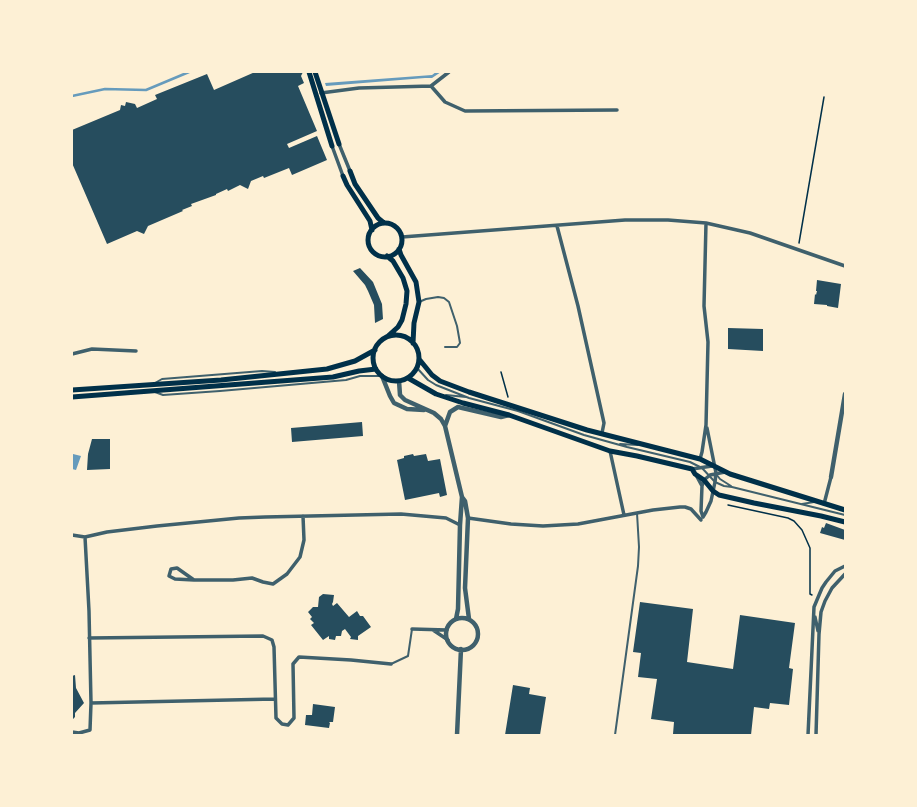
<!DOCTYPE html>
<html>
<head>
<meta charset="utf-8">
<style>
  body { margin:0 }
  #map { position:relative; width:917px; height:807px; overflow:hidden; background:#fdf0d5; font-family:Ubuntu,sans-serif }
  canvas { display:block }
  .frame { position:absolute; inset:0; border:73px solid #fdf0d5; pointer-events:none }
</style>
</head>
<body>
<div id="map">
<canvas width="917" height="807"></canvas>
<div class="frame"></div>
</div>
<script>
const context = document.querySelector('canvas').getContext('2d');
context.lineJoin = 'round';
function fillPath(path, color) {
  context.fillStyle = color;
  context.fill(path, 'evenodd');
}
function poly(rows) {
  const path = new Path2D();
  for (const r of rows) {
    if (r.length === 3) {
      path.moveTo(r[0] + r[2], r[1]);
      path.arc(r[0], r[1], r[2], 0, 2 * Math.PI);
      continue;
    }
    path.moveTo(r[0], r[1]);
    for (let i = 2; i < r.length; i += 2) path.lineTo(r[i], r[i + 1]);
  }
  return path;
}
function trace(path, color, width, dash) {
  context.strokeStyle = color;
  context.lineWidth = width;
  context.lineCap = dash ? 'butt' : 'round';
  context.setLineDash(dash || []);
  context.stroke(path);
}
fillPath(poly([
  [436,72,441,72,432,78,425,78,326,86,325,83,432,75],
  [73,454,81,456,76,470,72,469,72,458]
]), '#669bbc');
trace(poly([
  [72,96,105,89,146,90,189,72]
]), '#669bbc', 2.5);
fillPath(poly([
  [255,72,303,72,301,76,304,83,298,86,317,131,287,144,289,148,317,136,327,160,292,175,289,168,264,178,263,176,251,181,248,189,240,185,228,191,227,189,216,194,216,195,191,204,192,206,182,210,183,211,148,226,144,234,137,231,107,244,72,163,72,130,120,110,121,105,125,106,126,102,135,104,137,108,157,99,155,95,207,74,214,90],
  [360,268,373,282,382,304,383,319,375,323,374,305,368,291,365,285,353,271],
  [817,280,841,284,838,308,827,306,827,305,814,304,815,294,816,295,817,291,816,291],
  [728,328,763,329,763,351,728,349],
  [362,422,363,436,292,442,291,428],
  [92,439,110,439,110,469,87,470,88,454],
  [413,454,414,456,426,454,428,461,440,459,447,495,440,497,439,493,405,500,397,460,404,458,404,456],
  [826,523,845,530,845,540,820,533,822,527,824,528],
  [323,594,334,595,333,602,332,604,333,606,337,603,349,617,357,611,360,616,363,616,371,627,358,636,358,640,350,639,351,637,345,629,342,631,341,636,336,636,335,640,329,639,329,636,323,640,311,625,314,623,310,619,312,617,308,612,313,607,318,607,319,597],
  [640,602,693,609,687,662,733,669,740,615,795,623,789,668,793,669,789,705,770,703,769,709,754,707,751,735,679,735,673,734,674,722,651,719,657,679,638,677,641,653,633,652],
  [75,675,76,688,84,703,75,713,75,717,72,720,72,676],
  [513,685,530,688,529,694,546,697,540,735,505,735],
  [313,704,335,707,333,722,329,722,330,723,329,728,305,725,306,715,312,715]
]), '#264d5e');
trace(poly([
  [799,243,824,97],
  [501,372,508,397],
  [728,505,788,518,794,521,802,530,810,548,810,594,812,595]
]), '#003049', 1.5);
trace(poly([
  [419,302,426,299,438,297,444,298,449,302,457,326,460,343,457,347,445,347],
  [417,368,428,380,436,385,469,398,518,411,584,435,627,447,690,462,702,468,715,482,724,486,732,487,845,515],
  [155,383,162,379,262,371,275,372],
  [155,392,163,395,220,391,346,380,360,376,382,376],
  [446,395,466,397],
  [620,444,638,445],
  [716,474,720,479,731,486],
  [802,504,814,502],
  [391,664,408,656,412,629],
  [615,735,638,566,639,547,637,513]
]), '#3f606c', 2);
trace(poly([
  [431,86,445,102,465,111,617,110],
  [321,93,359,88,431,86,449,72],
  [339,144,350,171],
  [332,146,343,176],
  [557,226,578,306,604,423,602,433],
  [402,237,625,220,668,220,706,223,750,233,845,266],
  [72,354,92,349,136,351],
  [610,451,624,515],
  [700,459,702,452,706,425,708,342,704,306,706,223],
  [692,469,712,466],
  [696,475,702,486,701,511,703,517],
  [702,486,704,480,710,475,725,472],
  [824,504,831,477],
  [703,517,706,512,711,501,715,482,716,473,707,428],
  [468,518,511,524,543,526,578,524,653,510,680,507,685,507,691,509,701,520],
  [72,535,85,537,107,532,157,526,239,518,265,517,401,514,446,518,460,525],
  [194,580,175,579,169,576,171,569,177,568,194,580,233,580,252,578,263,582,273,584,287,574,300,557,304,540,303,516],
  [815,617,818,631],
  [412,629,447,630],
  [433,630,448,640],
  [89,638,263,636,272,640,274,647,276,718,282,724,288,725,294,718,293,664,299,657,351,660,391,664],
  [91,703,275,699],
  [72,732,79,733,90,730,91,703,89,611,85,537],
  [808,735,814,607,822,588,826,582,835,571,845,566],
  [816,735,819,634,821,612,825,601,832,588,845,574]
]), '#3f606c', 3.5);
trace(poly([
  [382,376,390,396,394,403,407,409,424,410],
  [399,381,400,395,405,400,434,413,441,419,445,426,462,497,465,501,468,518,465,588,469,619],
  [445,426,450,412,458,407,501,417,509,415],
  [831,477,845,394],
  [462,634,16],
  [456,619,458,609,460,525,462,497],
  [457,735,461,649]
]), '#3f606c', 4.5);
trace(poly([
  [309,72,332,146],
  [315,72,339,144],
  [350,171,355,184,378,218,384,223],
  [343,176,347,185,370,221,372,230],
  [385,240,17],
  [399,249,401,255,416,282,419,302,414,323,413,343],
  [387,256,393,261,403,278,407,291,406,304,402,320,398,327,388,336],
  [396,358,23],
  [419,359,432,375,440,381,469,392,587,430,700,459,730,474,845,510],
  [408,378,436,394,463,403,509,415,610,451,637,456,692,469,695,474,704,480,713,491,719,495,754,503,821,516,845,522],
  [72,390,221,380,327,369,355,361,375,350],
  [72,397,333,377,359,371,376,369]
]), '#003049', 5);
</script>
</body>
</html>
